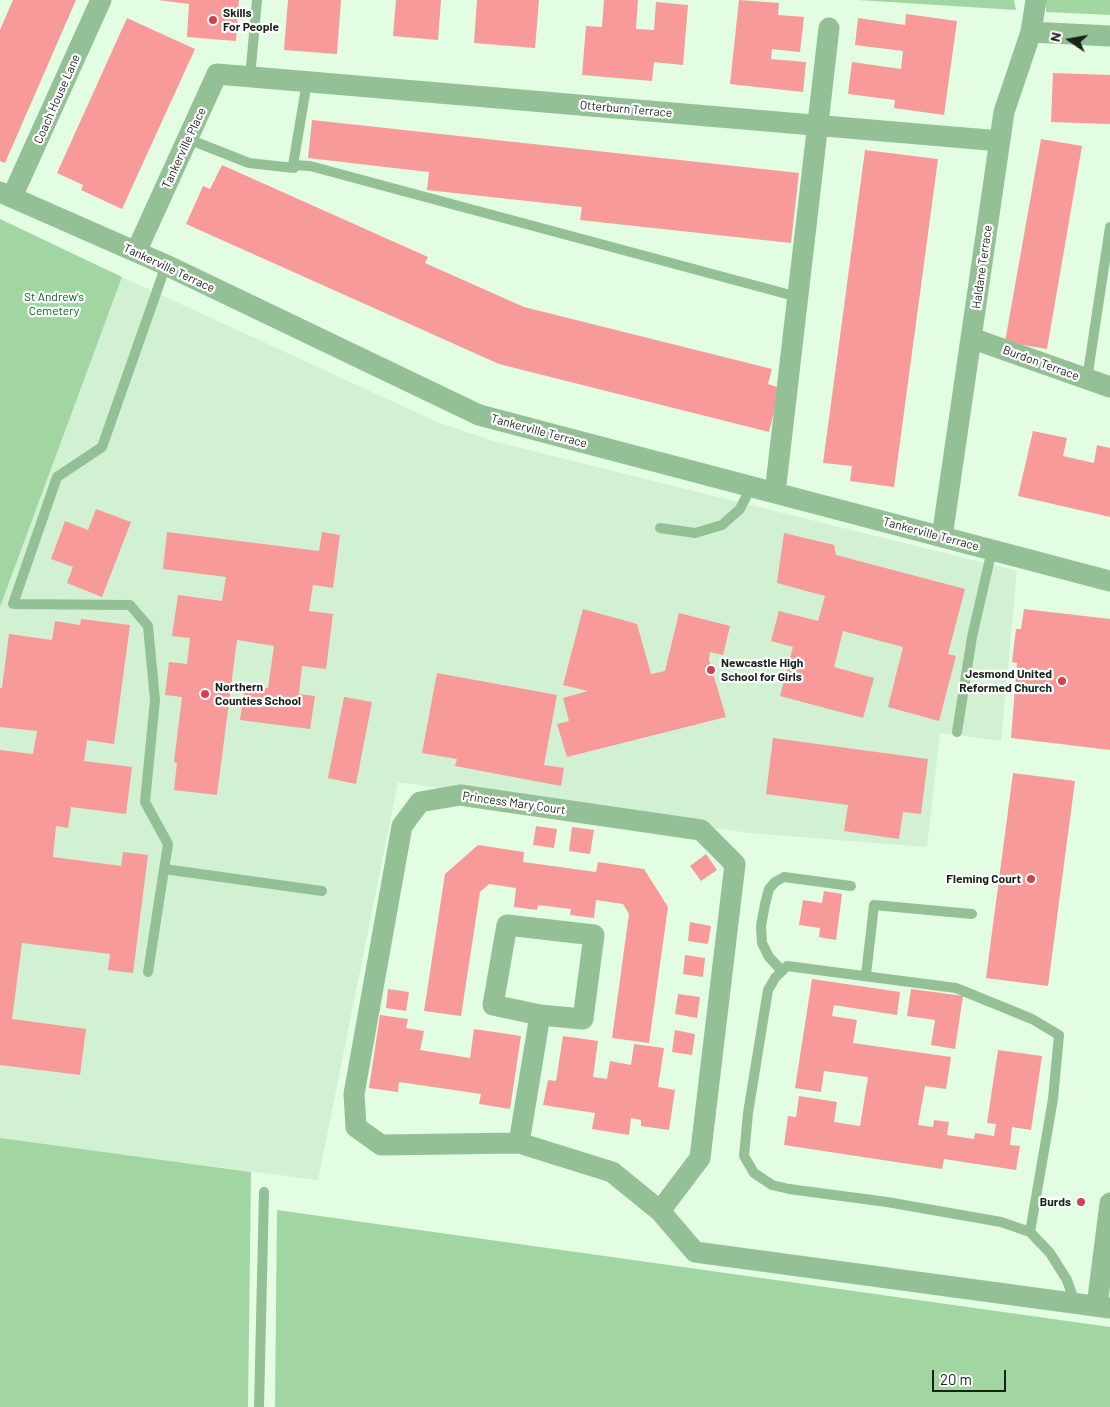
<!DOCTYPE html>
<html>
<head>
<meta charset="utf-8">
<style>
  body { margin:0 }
  #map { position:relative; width:1110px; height:1407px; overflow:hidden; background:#e3fde3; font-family:Barlow,sans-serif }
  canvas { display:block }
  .north { position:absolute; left:1045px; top:15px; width:50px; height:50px; -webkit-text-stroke:4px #fff; paint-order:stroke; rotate:282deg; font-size:14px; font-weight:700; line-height:20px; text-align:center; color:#182219 }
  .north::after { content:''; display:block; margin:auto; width:18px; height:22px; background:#182219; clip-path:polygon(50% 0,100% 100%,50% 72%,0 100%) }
  .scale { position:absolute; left:932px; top:1370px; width:74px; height:22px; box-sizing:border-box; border:2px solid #182219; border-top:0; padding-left:6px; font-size:15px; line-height:18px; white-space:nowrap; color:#182219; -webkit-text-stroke:4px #fff; paint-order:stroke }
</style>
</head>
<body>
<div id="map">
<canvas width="1110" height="1407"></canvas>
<div class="north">N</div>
<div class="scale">20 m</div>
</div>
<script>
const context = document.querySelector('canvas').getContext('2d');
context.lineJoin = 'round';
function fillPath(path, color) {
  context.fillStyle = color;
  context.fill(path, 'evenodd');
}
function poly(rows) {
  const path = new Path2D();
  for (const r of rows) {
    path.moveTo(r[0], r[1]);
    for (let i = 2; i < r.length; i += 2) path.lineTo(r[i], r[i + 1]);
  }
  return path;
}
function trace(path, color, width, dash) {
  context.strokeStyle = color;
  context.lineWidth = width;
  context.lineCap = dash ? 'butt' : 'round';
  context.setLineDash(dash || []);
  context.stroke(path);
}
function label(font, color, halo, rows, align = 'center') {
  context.font = font + ' Barlow,sans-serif';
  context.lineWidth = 4.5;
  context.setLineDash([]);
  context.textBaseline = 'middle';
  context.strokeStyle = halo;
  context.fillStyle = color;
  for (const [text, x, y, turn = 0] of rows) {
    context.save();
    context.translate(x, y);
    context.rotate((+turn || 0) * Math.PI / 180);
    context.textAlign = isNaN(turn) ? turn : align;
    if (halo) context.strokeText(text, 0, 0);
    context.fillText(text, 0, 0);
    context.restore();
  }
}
fillPath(poly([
  [122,277,437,422,496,442,1017,571,1001,741,940,733,927,847,749,833,398,782,318,1180,0,1139,0,607]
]), '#d1f1d2');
fillPath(poly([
  [858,0,1014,0,1016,10],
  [1046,0,1110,0,1110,15,1046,12],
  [0,219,122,277,0,607],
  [0,1138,251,1172,248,1407,0,1407],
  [277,1210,1110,1327,1110,1407,275,1407]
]), '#a1d6a3');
fillPath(poly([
  [13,0,76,0,5,163,0,161,0,30],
  [158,0,239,0,236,41,187,37,189,4],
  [288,0,341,0,337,54,284,50],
  [396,0,441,0,438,40,393,36],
  [477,0,539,0,535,48,474,43],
  [604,0,638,0,636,29,654,30,656,2,688,5,683,65,654,62,652,81,582,75,586,26,602,27],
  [739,0,779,3,778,15,804,17,800,52,772,49,771,59,806,62,803,92,730,84],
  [906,14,957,21,944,115,894,108,895,100,848,94,852,62,901,69,903,51,855,45,858,18,905,25],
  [127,18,195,49,122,209,81,190,83,185,57,173],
  [1053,73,1110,75,1110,124,1051,122],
  [312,120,799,173,791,243,580,220,582,207,427,190,429,172,308,158],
  [1041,139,1082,146,1047,349,1005,342],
  [865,150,938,159,894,487,850,481,852,466,823,463],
  [222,165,428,257,425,263,524,307,772,369,768,384,780,388,769,432,499,364,186,224,203,186,210,189],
  [1033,431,1067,438,1063,456,1094,463,1097,445,1110,448,1110,517,1018,496],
  [96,509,131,522,102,597,67,583,73,567,51,559,65,521,88,530],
  [167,532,319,551,322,532,340,535,333,588,313,585,309,611,333,614,326,669,302,666,299,694,315,696,310,729,240,720,245,685,268,688,274,646,237,640,217,795,174,790,177,763,174,762,182,697,165,695,169,662,187,664,190,638,172,636,178,595,222,601,226,577,163,569],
  [784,533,834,545,836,555,965,589,948,654,956,656,939,721,888,707,903,647,843,631,834,667,874,678,863,718,780,696,793,647,771,641,779,611,818,621,825,596,777,583],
  [583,609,637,624,651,674,665,671,679,613,730,626,723,655,710,652,709,660,726,717,567,757,557,724,569,721,563,698,588,691,563,685],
  [1024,609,1110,619,1110,750,1011,738,1017,663,1012,662,1016,629,1021,629],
  [81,619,130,625,114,744,87,740,84,761,132,767,126,814,71,807,68,828,56,826,53,857,121,866,123,852,148,855,133,973,108,970,110,954,22,943,12,1019,86,1029,80,1075,0,1065,0,750,33,754,37,731,0,727,0,688,2,688,9,634,52,640,55,621,80,625],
  [437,673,557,695,544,765,564,768,561,786,455,766,457,759,422,753],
  [344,697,372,702,356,784,328,778],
  [773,738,928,759,921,814,903,812,899,839,844,831,848,805,766,794],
  [1013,773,1075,781,1048,986,986,978],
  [536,826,557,829,554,848,533,845],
  [572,827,594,830,590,854,569,851],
  [478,845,524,852,523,862,596,872,598,862,644,869,668,907,649,1043,612,1038,629,914,623,904,596,900,594,918,570,915,571,909,538,905,537,910,514,907,516,888,489,884,480,892,461,1016,424,1011,445,874],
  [706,854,717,870,701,881,690,866],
  [824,891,842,894,836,940,819,937,820,928,799,925,803,900,822,903],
  [690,922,711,926,708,944,688,941],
  [685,955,705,958,703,977,683,974],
  [812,979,900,992,897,1015,834,1005,832,1016,857,1020,853,1043,951,1057,946,1089,925,1086,918,1125,933,1127,934,1120,949,1122,947,1135,974,1139,975,1133,994,1136,996,1124,987,1123,998,1050,1042,1056,1031,1130,1012,1127,1010,1145,1020,1146,1016,1170,944,1159,942,1169,784,1145,788,1116,796,1117,799,1096,837,1102,834,1122,860,1126,868,1077,824,1071,821,1092,795,1088],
  [388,989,409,992,406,1011,386,1008],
  [911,989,963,996,955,1049,931,1045,935,1020,907,1016],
  [678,994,700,997,697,1018,675,1014],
  [380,1015,408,1019,406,1028,424,1031,420,1050,470,1058,474,1029,521,1036,510,1109,479,1104,481,1094,399,1082,398,1092,369,1088],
  [675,1030,695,1034,692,1055,672,1052],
  [563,1036,598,1041,593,1077,607,1079,610,1061,631,1065,634,1044,664,1048,658,1087,675,1090,669,1130,641,1126,641,1120,631,1118,629,1135,592,1129,595,1113,543,1105,548,1080,556,1081]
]), '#f79a99');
trace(poly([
  [250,78,257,0],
  [188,139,249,163,294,168,293,165,310,166,798,297],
  [293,165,307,82],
  [1087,379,1110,227],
  [660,528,695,533,722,525,740,509,751,487],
  [957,732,972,637,992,550],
  [164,869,322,891],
  [782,971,769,957,762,943,761,926,765,904,769,889,775,882,784,877,851,886],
  [148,972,168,844,145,802,155,700,148,626,130,605,13,604,57,477,102,447,166,265],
  [866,975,874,905,972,914],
  [1030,1232,1053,1099,1059,1035,1032,1019,956,988,787,966,775,978,768,990,748,1113,744,1156,754,1173,772,1185,789,1189,887,1202,1001,1222,1030,1232,1050,1253,1067,1280,1075,1303],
  [259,1407,264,1192]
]), '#94c095', 10);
trace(poly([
  [1031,32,1110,36],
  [0,192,166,265,479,415,1110,581],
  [12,197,101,0],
  [136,252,217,74,1000,141],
  [971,338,1110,387],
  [775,493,829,28],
  [942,537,1004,112,1031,32,1036,0],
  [519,1143,540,1015,493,1005,507,925,594,935,583,1019,540,1015],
  [660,1211,700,1158,735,864,701,830,460,795,420,802,402,826,354,1094,356,1127,381,1145,519,1143,612,1172,660,1211,695,1252,1110,1308],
  [1097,1306,1110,1203]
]), '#94c095', 21);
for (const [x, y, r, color] of [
  [213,20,5,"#d2424c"],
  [711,670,5,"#d2424c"],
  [1062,681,5,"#d2424c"],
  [205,694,5,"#d2424c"],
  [1031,879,5,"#d2424c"],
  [1081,1202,5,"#d2424c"]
]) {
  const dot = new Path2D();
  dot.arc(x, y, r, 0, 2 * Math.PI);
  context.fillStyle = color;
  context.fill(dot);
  trace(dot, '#fff', 2);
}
label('bold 12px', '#182219', '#fff', [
  ["Skills",223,13],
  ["For People",223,27],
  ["Newcastle High",721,663],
  ["School for Girls",721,677],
  ["Jesmond United",1052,674,"right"],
  ["Reformed Church",1052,688,"right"],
  ["Northern",215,687],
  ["Counties School",215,701],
  ["Fleming Court",1021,879,"right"],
  ["Burds",1071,1202,"right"]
], 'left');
label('12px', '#182219', '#fff', [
  ["Coach House Lane",57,99,-66],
  ["Otterburn Terrace",626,109,5],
  ["Tankerville Place",184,148,-65],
  ["Haldane Terrace",982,267,-82],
  ["Tankerville Terrace",169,268,25],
  ["Burdon Terrace",1041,363,20],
  ["Tankerville Terrace",539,431,15],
  ["Tankerville Terrace",931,534,15],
  ["Princess Mary Court",514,803,8]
]);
label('12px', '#006a1c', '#fff', [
  ["St Andrew's",54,297],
  ["Cemetery",54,311]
]);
</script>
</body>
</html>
